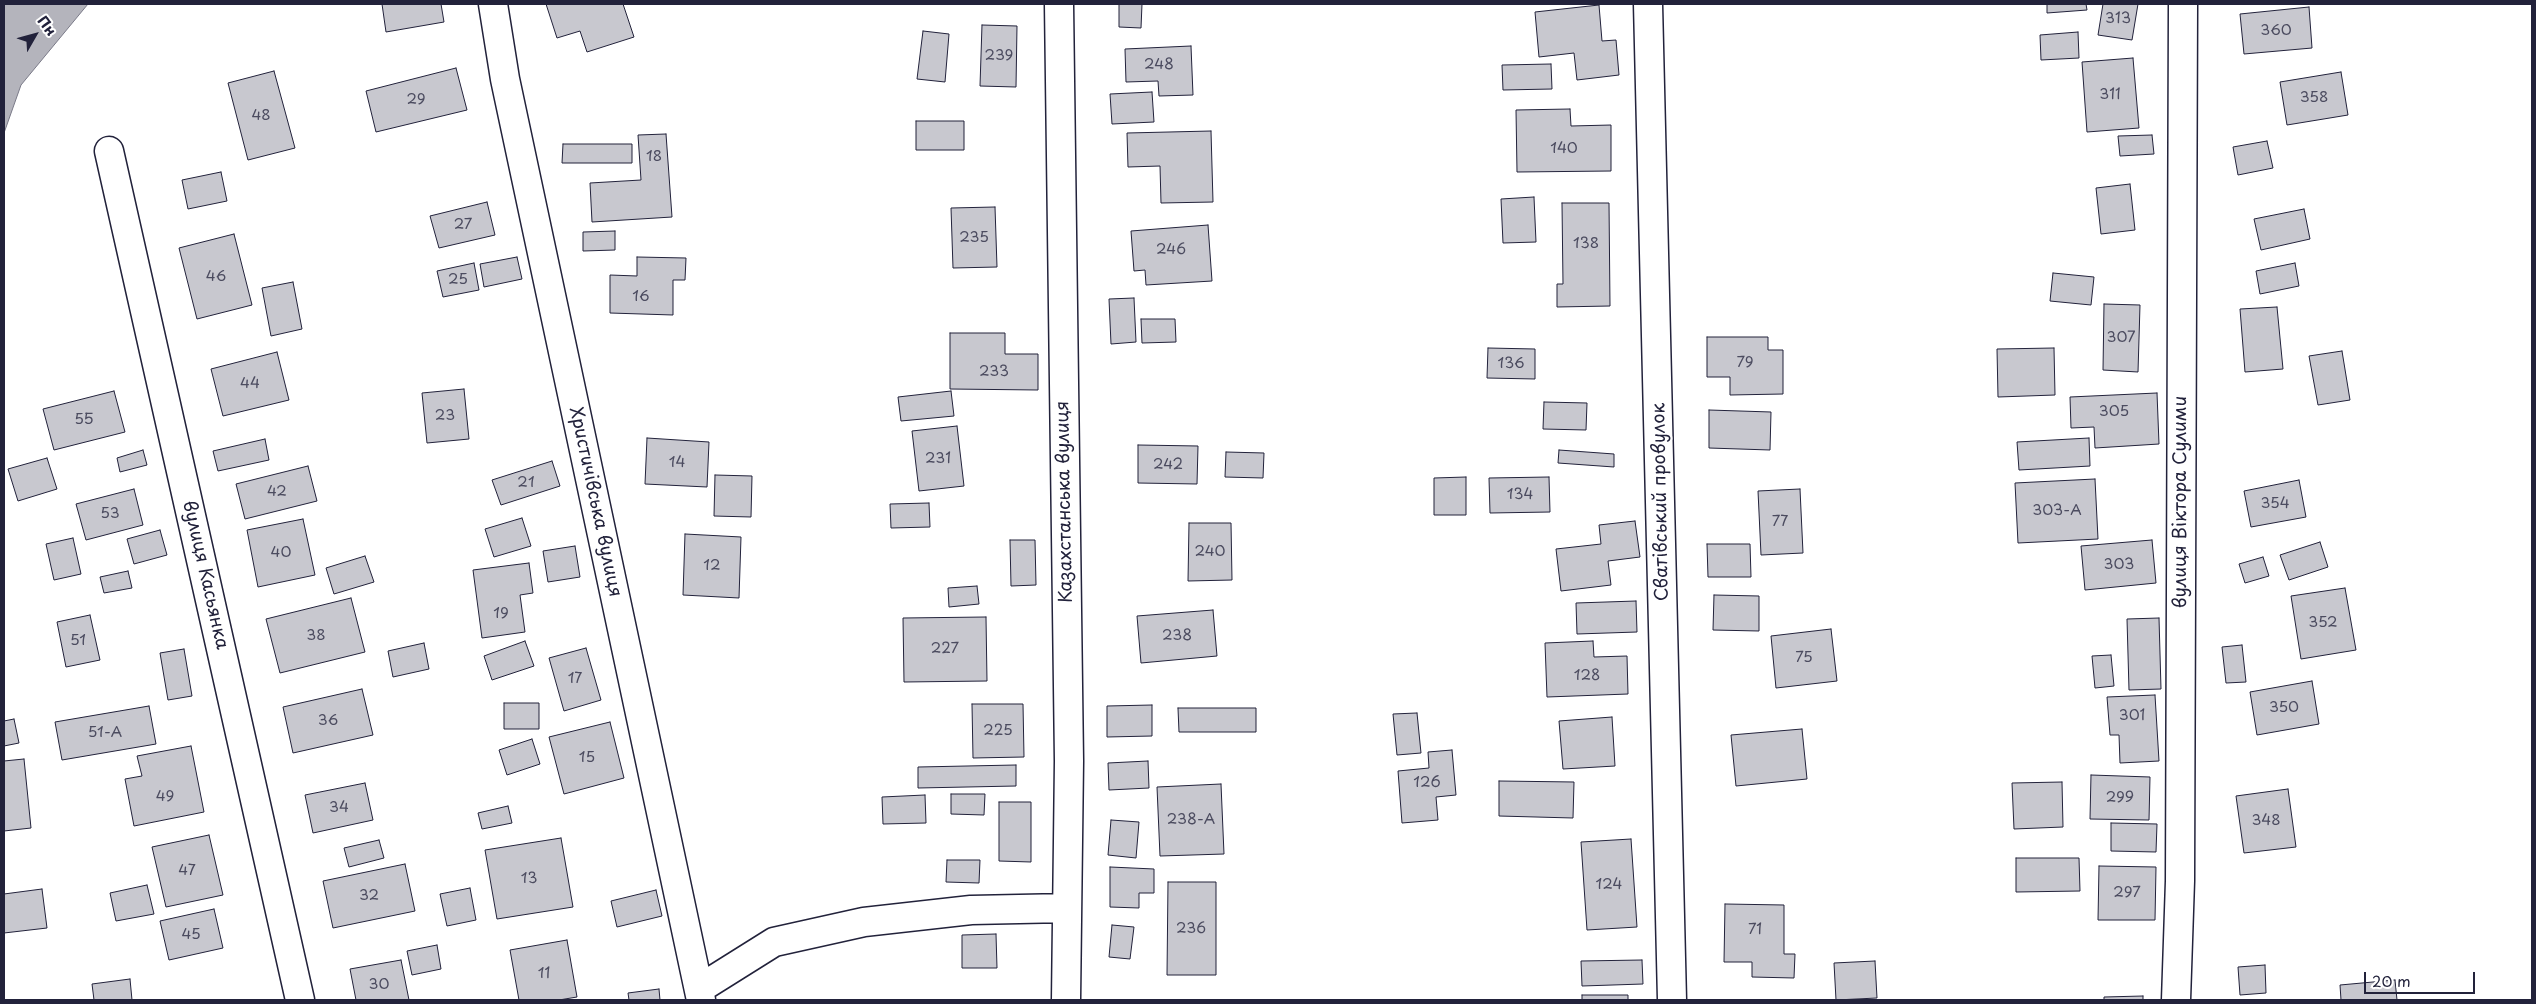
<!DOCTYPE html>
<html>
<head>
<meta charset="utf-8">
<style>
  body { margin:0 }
  #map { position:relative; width:2536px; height:1004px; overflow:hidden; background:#fff; font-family:"Playpen Sans",sans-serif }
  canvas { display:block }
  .frame { position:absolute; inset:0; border:5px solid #22223b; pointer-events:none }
  .north { position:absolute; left:10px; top:10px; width:50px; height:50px; -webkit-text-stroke:4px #fff; paint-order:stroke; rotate:52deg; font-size:14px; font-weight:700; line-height:20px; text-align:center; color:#22223b }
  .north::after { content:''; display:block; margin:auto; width:18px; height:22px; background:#22223b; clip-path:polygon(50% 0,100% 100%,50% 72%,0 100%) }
  .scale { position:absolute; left:2364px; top:972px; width:111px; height:22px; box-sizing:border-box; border:2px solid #22223b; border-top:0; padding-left:6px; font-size:15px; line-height:18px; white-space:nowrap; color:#22223b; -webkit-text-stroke:4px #fff; paint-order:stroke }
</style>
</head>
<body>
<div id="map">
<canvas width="2536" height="1004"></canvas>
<div class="frame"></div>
<div class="north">Пн</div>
<div class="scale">20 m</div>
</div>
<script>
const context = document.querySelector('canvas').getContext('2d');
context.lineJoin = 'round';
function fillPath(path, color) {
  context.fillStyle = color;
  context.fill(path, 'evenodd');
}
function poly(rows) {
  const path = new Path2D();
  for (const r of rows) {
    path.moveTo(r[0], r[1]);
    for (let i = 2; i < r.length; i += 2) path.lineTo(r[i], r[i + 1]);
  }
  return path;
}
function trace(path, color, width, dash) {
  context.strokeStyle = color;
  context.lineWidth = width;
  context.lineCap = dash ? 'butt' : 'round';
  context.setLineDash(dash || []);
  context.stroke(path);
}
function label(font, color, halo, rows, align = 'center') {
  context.font = font + ' "Playpen Sans",sans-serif';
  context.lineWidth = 4;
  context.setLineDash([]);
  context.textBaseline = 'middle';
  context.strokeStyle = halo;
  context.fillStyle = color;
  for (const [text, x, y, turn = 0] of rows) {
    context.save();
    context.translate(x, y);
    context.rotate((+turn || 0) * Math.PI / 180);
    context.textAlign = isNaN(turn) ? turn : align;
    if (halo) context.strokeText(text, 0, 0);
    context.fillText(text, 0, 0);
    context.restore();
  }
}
const water = poly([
  [4,4,88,4,21,85,4,133,4,4]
]);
fillPath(water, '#b4b4bc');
trace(water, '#7a7a88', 1);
const building = poly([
  [382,4,441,4,444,22,386,32,382,4],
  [546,4,623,4,634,37,587,52,580,31,557,38,546,4],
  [1119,4,1142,4,1141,28,1119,27,1119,4],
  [2047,4,2086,4,2087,10,2047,13,2047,4],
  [2103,4,2138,4,2132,40,2098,35,2103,4],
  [1599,5,1602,41,1616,40,1619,75,1577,80,1574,53,1539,57,1535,12,1599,5],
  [2309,7,2312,48,2244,54,2240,14,2309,7],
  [982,25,1017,26,1016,87,980,86,982,25],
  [923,31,949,34,945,82,917,79,923,31],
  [2078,32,2079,58,2041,60,2040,35,2078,32],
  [1191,46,1193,95,1159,96,1158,81,1126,82,1125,49,1191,46],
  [2133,58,2139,128,2087,132,2082,62,2133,58],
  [1551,64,1552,89,1503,90,1502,65,1551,64],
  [456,68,467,110,376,132,366,91,456,68],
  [274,71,295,148,248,160,228,83,274,71],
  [2341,72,2348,115,2287,125,2280,82,2341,72],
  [1152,92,1154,122,1112,124,1110,94,1152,92],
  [1570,109,1571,126,1611,125,1611,171,1517,172,1516,110,1570,109],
  [916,121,964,121,964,150,916,150,916,121],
  [1211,131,1213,202,1161,203,1160,166,1128,167,1127,133,1211,131],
  [666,134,672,217,592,222,590,183,641,180,638,135,666,134],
  [2152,135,2154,154,2120,156,2118,136,2152,135],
  [2267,141,2273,168,2238,175,2233,147,2267,141],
  [563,144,632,144,632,163,562,163,563,144],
  [221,172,227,201,188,209,182,180,221,172],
  [2130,184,2135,230,2101,234,2096,188,2130,184],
  [1534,197,1536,242,1503,243,1501,199,1534,197],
  [487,202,495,235,439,248,430,216,487,202],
  [1562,203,1609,203,1610,306,1557,307,1557,284,1563,284,1562,203],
  [995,207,997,267,953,268,951,208,995,207],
  [2304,209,2310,239,2261,250,2254,219,2304,209],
  [1208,225,1212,281,1146,285,1145,270,1134,271,1131,231,1208,225],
  [615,231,615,250,583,251,583,232,615,231],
  [234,234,252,305,197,319,179,248,234,234],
  [517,257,522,279,484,287,480,264,517,257],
  [637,257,686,258,685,280,673,280,673,315,610,313,610,275,637,276,637,257],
  [474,263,479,290,443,297,437,271,474,263],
  [2295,263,2299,286,2260,294,2256,271,2295,263],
  [2053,273,2094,277,2091,305,2050,301,2053,273],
  [293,282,302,329,271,336,262,288,293,282],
  [1134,298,1136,342,1111,344,1109,299,1134,298],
  [2104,304,2140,305,2138,372,2103,370,2104,304],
  [2277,307,2283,369,2245,372,2240,309,2277,307],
  [1141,319,1175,319,1176,342,1142,343,1141,319],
  [950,333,1005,333,1005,354,1038,354,1038,390,950,389,950,333],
  [1707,337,1768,337,1768,350,1783,350,1783,394,1730,395,1730,377,1707,377,1707,337],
  [1488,348,1535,349,1535,379,1487,378,1488,348],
  [2054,348,2055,395,1998,397,1997,349,2054,348],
  [2342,351,2350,400,2318,405,2309,356,2342,351],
  [277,352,289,400,223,416,211,369,277,352],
  [464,389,469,439,427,443,422,393,464,389],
  [114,391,125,432,54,450,43,409,114,391],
  [951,391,954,416,901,421,898,397,951,391],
  [2157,393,2159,444,2095,448,2094,427,2071,428,2070,397,2157,393],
  [1544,402,1587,403,1586,430,1543,429,1544,402],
  [1709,410,1771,412,1770,450,1709,448,1709,410],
  [957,426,964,486,919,491,912,431,957,426],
  [647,438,709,442,707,487,645,484,647,438],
  [2089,438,2090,466,2019,470,2017,442,2089,438],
  [265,439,269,460,218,471,213,451,265,439],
  [1138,445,1198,446,1197,484,1138,483,1138,445],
  [143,450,147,465,120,472,117,458,143,450],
  [1559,450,1614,454,1614,467,1558,463,1559,450],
  [1226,452,1264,453,1263,478,1225,477,1226,452],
  [47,458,57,489,18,501,8,469,47,458],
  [552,461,560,486,501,505,492,480,552,461],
  [308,466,317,501,245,519,236,484,308,466],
  [715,475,752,476,751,517,714,516,715,475],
  [1466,477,1466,515,1434,515,1434,478,1466,477],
  [1549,477,1550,512,1490,513,1489,478,1549,477],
  [2095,479,2098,539,2018,543,2015,483,2095,479],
  [2299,480,2306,517,2251,527,2244,491,2299,480],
  [134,489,143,525,86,540,76,504,134,489],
  [1800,489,1803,553,1761,555,1758,491,1800,489],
  [929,503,930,527,891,528,890,504,929,503],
  [522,518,531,546,494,557,485,529,522,518],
  [303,519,315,575,258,587,247,530,303,519],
  [1635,521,1640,557,1608,561,1611,585,1561,591,1556,549,1601,544,1599,525,1635,521],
  [1189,523,1231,523,1232,580,1188,581,1189,523],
  [160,530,167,555,134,564,127,539,160,530],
  [685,534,741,537,739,598,683,595,685,534],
  [73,538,81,574,54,580,46,544,73,538],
  [1010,540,1035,540,1036,585,1011,586,1010,540],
  [2152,540,2156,583,2085,590,2081,546,2152,540],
  [2320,542,2328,567,2289,580,2280,555,2320,542],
  [1707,544,1750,544,1751,577,1708,577,1707,544],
  [575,546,580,577,548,582,543,551,575,546],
  [365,556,374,582,334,594,326,568,365,556],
  [2263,557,2269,576,2245,583,2239,564,2263,557],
  [529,563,533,593,520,595,525,632,482,638,473,570,529,563],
  [128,571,132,588,104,593,100,577,128,571],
  [977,586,979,604,949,607,948,588,977,586],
  [2345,588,2356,650,2301,659,2291,596,2345,588],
  [1714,595,1759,596,1759,631,1713,630,1714,595],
  [351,598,365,652,280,673,266,619,351,598],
  [1636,601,1637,632,1577,634,1576,603,1636,601],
  [1213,610,1217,656,1141,663,1137,616,1213,610],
  [90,615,100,660,66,667,57,622,90,615],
  [986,617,987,681,904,682,903,618,986,617],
  [2159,618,2161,689,2129,690,2127,619,2159,618],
  [1831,629,1837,681,1776,688,1771,636,1831,629],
  [525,641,534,666,492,680,484,656,525,641],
  [1593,641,1594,657,1627,656,1628,694,1547,697,1545,643,1593,641],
  [424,643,429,669,393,677,388,651,424,643],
  [2242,645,2246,682,2226,683,2222,647,2242,645],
  [586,648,601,700,564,711,549,658,586,648],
  [184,649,192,696,168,700,160,653,184,649],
  [2111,655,2114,686,2095,688,2092,656,2111,655],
  [2312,681,2319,724,2257,735,2250,692,2312,681],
  [362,689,373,735,293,753,283,707,362,689],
  [2155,695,2159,761,2120,763,2119,735,2110,735,2107,697,2155,695],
  [504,703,539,703,539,729,504,729,504,703],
  [972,704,1023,704,1024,757,973,758,972,704],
  [1152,705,1152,736,1107,737,1107,706,1152,705],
  [149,706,156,744,62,760,55,722,149,706],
  [1178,708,1256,708,1256,732,1179,732,1178,708],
  [1417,713,1421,753,1397,755,1393,714,1417,713],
  [1612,717,1615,766,1563,769,1559,721,1612,717],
  [14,719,19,743,4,746,4,721,14,719],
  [610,722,624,778,564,794,549,737,610,722],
  [1802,729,1807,779,1736,786,1731,735,1802,729],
  [532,739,540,764,507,775,499,750,532,739],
  [191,746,204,812,134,826,125,779,142,776,137,756,191,746],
  [1452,750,1456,795,1436,797,1438,820,1402,823,1398,771,1429,768,1428,752,1452,750],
  [24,759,31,828,4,831,4,761,24,759],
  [1148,761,1149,788,1109,790,1108,763,1148,761],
  [1016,765,1016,786,918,788,918,767,1016,765],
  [2091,775,2150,777,2149,820,2090,819,2091,775],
  [1499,781,1574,782,1573,818,1499,816,1499,781],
  [2062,782,2063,827,2014,829,2012,783,2062,782],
  [365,783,373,820,313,833,305,795,365,783],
  [1221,784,1224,854,1160,856,1157,787,1221,784],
  [2288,789,2296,847,2244,853,2236,796,2288,789],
  [951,794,985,794,984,815,951,814,951,794],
  [925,795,926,823,883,824,882,797,925,795],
  [999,802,1031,802,1031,862,999,861,999,802],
  [508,806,512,823,482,829,478,813,508,806],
  [1111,820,1139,822,1136,858,1108,855,1111,820],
  [2111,823,2157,824,2156,852,2111,851,2111,823],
  [209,835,223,895,166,907,152,847,209,835],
  [561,838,573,907,497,919,485,850,561,838],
  [1631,839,1637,927,1587,930,1581,842,1631,839],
  [379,840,384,858,349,867,344,848,379,840],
  [2016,858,2079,858,2080,891,2016,892,2016,858],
  [947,860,980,860,979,883,946,882,947,860],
  [405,864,415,911,333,928,323,881,405,864],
  [2099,866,2156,867,2155,920,2098,920,2099,866],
  [1110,867,1154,869,1154,893,1139,893,1139,908,1110,907,1110,867],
  [1168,882,1216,882,1216,975,1167,975,1168,882],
  [147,885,154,914,116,921,110,893,147,885],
  [470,888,476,920,447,926,440,894,470,888],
  [42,889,47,928,4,933,4,894,42,889],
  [656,890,662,916,617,927,611,901,656,890],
  [1725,904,1784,905,1784,954,1795,954,1794,978,1752,977,1752,962,1724,962,1725,904],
  [214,909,223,948,169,960,160,921,214,909],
  [1112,925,1134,927,1130,959,1109,957,1112,925],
  [996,934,997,968,962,968,962,935,996,934],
  [567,940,577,997,559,1000,519,1000,510,950,567,940],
  [437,945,441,969,412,975,407,951,437,945],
  [401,960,409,1000,356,1000,350,969,401,960],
  [1642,960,1643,984,1582,986,1581,961,1642,960],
  [1875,961,1877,998,1836,1000,1834,963,1875,961],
  [2265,965,2266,993,2240,995,2238,967,2265,965],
  [130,979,132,1000,94,1000,92,984,130,979],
  [2395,980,2397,1000,2341,1000,2340,985,2395,980],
  [659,989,660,1000,629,1000,628,993,659,989],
  [1582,995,1628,995,1628,1000,1582,1000,1582,995],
  [2143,996,2143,1000,2104,1000,2104,997,2143,996]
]);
fillPath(building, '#c8c8cf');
trace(building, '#22223b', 1);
const minor = poly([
  [493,4,505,79,701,1000],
  [1059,4,1069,761,1066,1000],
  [1648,4,1672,1000],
  [109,151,300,1000],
  [699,989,774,942,864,922,971,910,1067,908],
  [2176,1000,2180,881,2183,4]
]);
trace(minor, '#22223b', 31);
trace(minor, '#fff', 28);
label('15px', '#4c4c60', null, [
  ["313",2118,19],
  ["360",2276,31],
  ["239",999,56],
  ["248",1159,65],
  ["311",2110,95],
  ["358",2314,98],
  ["29",416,100],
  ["48",261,116],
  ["140",1564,149],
  ["18",654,157],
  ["27",463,225],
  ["235",974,238],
  ["138",1586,244],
  ["246",1171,250],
  ["46",216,277],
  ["25",458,280],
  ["16",641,297],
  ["307",2121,338],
  ["79",1745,363],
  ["136",1511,364],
  ["233",994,372],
  ["44",250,384],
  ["305",2114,412],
  ["23",445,416],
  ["55",84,420],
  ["231",938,459],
  ["14",677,463],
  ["242",1168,465],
  ["21",526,483],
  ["42",277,492],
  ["134",1520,495],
  ["354",2275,504],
  ["303-А",2057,511],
  ["53",110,514],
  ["77",1780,522],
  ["240",1210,552],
  ["40",281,553],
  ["303",2119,565],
  ["12",712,566],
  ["19",501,614],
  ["352",2323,623],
  ["38",316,636],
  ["238",1177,636],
  ["51",78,641],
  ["227",945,649],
  ["75",1804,658],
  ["128",1587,676],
  ["17",575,679],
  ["350",2284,708],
  ["301",2132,716],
  ["36",328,721],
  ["225",998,731],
  ["51-А",105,733],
  ["15",587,758],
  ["126",1427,783],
  ["49",165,797],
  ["299",2120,798],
  ["34",339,808],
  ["238-А",1191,820],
  ["348",2266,821],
  ["47",187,871],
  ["13",529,879],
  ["124",1609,885],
  ["297",2127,893],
  ["32",369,896],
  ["236",1191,929],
  ["71",1755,930],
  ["45",191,935],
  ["11",544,974],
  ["30",379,985]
]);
label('18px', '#22223b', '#fff', [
  ["Христичівська вулиця",595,502,78],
  ["Казахстанська вулиця",1065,502,-91],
  ["Сватівський провулок",1661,502,-91],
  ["вулиця Віктора Сулими",2181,502,-90],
  ["вулиця Касьянка",205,575,77]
]);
</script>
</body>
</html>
